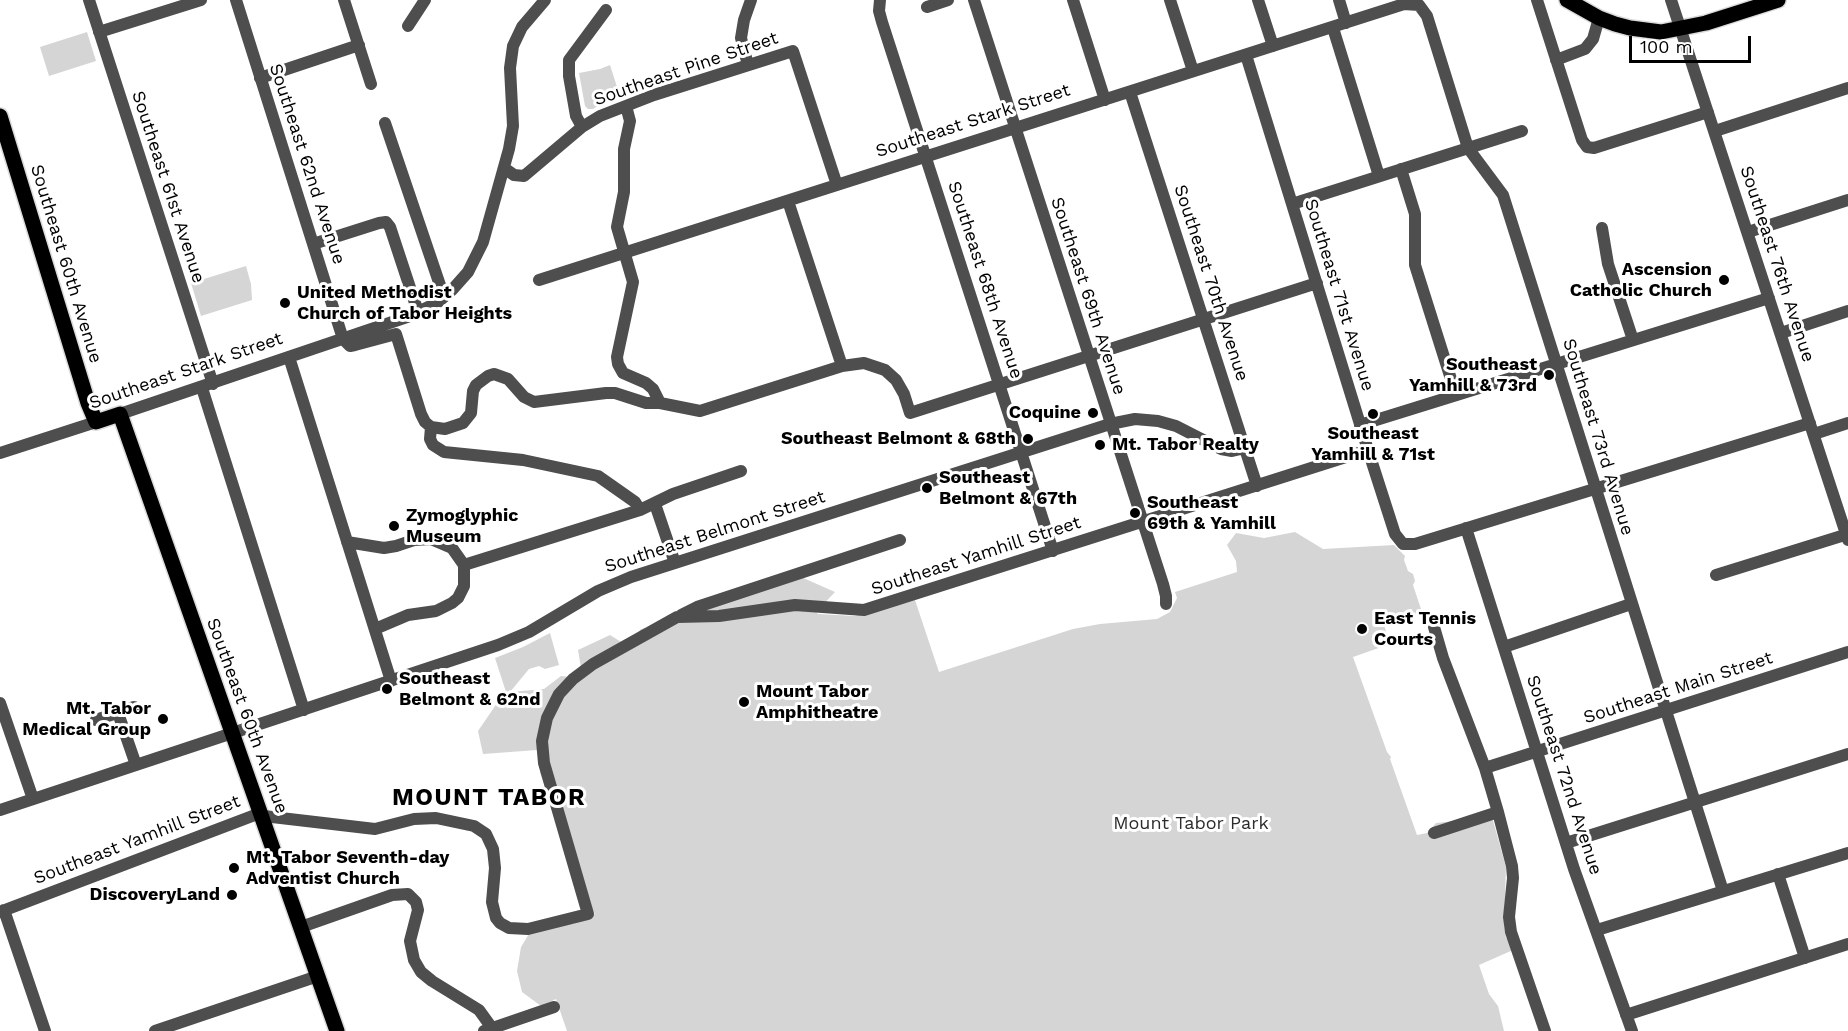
<!DOCTYPE html>
<html>
<head>
<meta charset="utf-8">
<style>
  body { margin:0 }
  #map { position:relative; width:1848px; height:1031px; overflow:hidden; background:#fff; font-family:"Work Sans",sans-serif }
  canvas { display:block }
  .scale { position:absolute; left:1629px; top:36px; width:122px; height:27px; box-sizing:border-box; border:3px solid #000; border-top:0; padding-left:8px; font-size:18px; line-height:21px; white-space:nowrap; color:#000; -webkit-text-stroke:4px #fff; paint-order:stroke }
</style>
</head>
<body>
<div id="map">
<canvas width="1848" height="1031"></canvas>
<div class="scale">100 m</div>
</div>
<script>
const context = document.querySelector('canvas').getContext('2d');
context.lineJoin = 'round';
function fillPath(path, color) {
  context.fillStyle = color;
  context.fill(path, 'evenodd');
}
function poly(rows) {
  const path = new Path2D();
  for (const r of rows) {
    path.moveTo(r[0], r[1]);
    for (let i = 2; i < r.length; i += 2) path.lineTo(r[i], r[i + 1]);
  }
  return path;
}
function trace(path, color, width, dash) {
  context.strokeStyle = color;
  context.lineWidth = width;
  context.lineCap = dash ? 'butt' : 'round';
  context.setLineDash(dash || []);
  context.stroke(path);
}
function label(font, color, halo, rows, align = 'center') {
  context.font = font + ' "Work Sans",sans-serif';
  context.lineWidth = 6;
  context.setLineDash([]);
  context.textBaseline = 'middle';
  context.strokeStyle = halo;
  context.fillStyle = color;
  for (const [text, x, y, turn = 0] of rows) {
    context.save();
    context.translate(x, y);
    context.rotate((+turn || 0) * Math.PI / 180);
    context.textAlign = isNaN(turn) ? turn : align;
    if (halo) context.strokeText(text, 0, 0);
    context.fillText(text, 0, 0);
    context.restore();
  }
}
fillPath(poly([
  [87,32,96,61,49,76,40,47],
  [610,65,618,90,599,105,593,109,588,109,585,106,579,73,600,69],
  [246,266,251,284,252,300,201,316,191,283],
  [1295,532,1323,549,1394,545,1405,556,1404,560,1408,571,1413,574,1415,581,1413,585,1422,612,1384,625,1390,644,1353,657,1387,752,1391,757,1390,759,1417,835,1427,833,1436,823,1492,817,1506,867,1504,924,1506,938,1509,938,1513,950,1479,965,1489,994,1498,1006,1504,1031,567,1031,556,999,541,1006,522,992,517,971,521,947,532,929,560,920,574,924,578,916,595,914,581,893,540,772,544,757,537,750,483,754,478,731,504,693,506,692,495,658,523,647,550,633,559,665,545,669,539,666,529,669,510,692,544,689,561,676,579,678,581,668,578,650,610,635,626,645,641,629,705,616,711,597,801,577,835,592,816,612,818,614,855,616,904,600,905,603,915,600,939,672,1073,629,1100,624,1157,619,1170,612,1177,598,1175,592,1237,572,1236,561,1227,545,1236,533,1264,538]
]), '#d5d5d5');
const major = poly([
  [1567,0,1599,18,1615,24,1630,28,1661,32,1706,23,1778,0],
  [0,116,88,403,96,422,120,414,337,1031]
]);
trace(major, '#dbdbdb', 18);
trace(poly([
  [89,0,213,384],
  [236,0,343,339,350,346,355,345,396,334,421,414,425,422,431,427,445,429,463,423,471,413,473,391,476,385,488,376,494,374,508,379,524,397,534,402,606,393,615,393,646,403,660,403,700,411,842,366,864,363,885,370,896,380,904,394,910,413,1317,283],
  [344,0,371,84],
  [880,0,879,11,882,22,1053,551],
  [974,0,1163,584,1166,596,1166,604],
  [1073,0,1105,100],
  [1170,0,1193,71],
  [1258,0,1273,46],
  [1339,0,1346,23],
  [1537,0,1582,140,1587,147,1594,148,1708,112],
  [1671,0,1848,540],
  [927,7,948,0],
  [408,26,425,0],
  [1333,28,1379,176],
  [99,32,201,0],
  [1246,55,1368,450,1395,534,1403,544,1415,544,1810,423],
  [1556,60,1585,49,1593,39,1599,18],
  [748,65,741,38,744,20,751,0],
  [260,78,359,45],
  [1130,92,1257,486],
  [626,106,630,121,624,149,624,192,617,227,633,282,617,357,618,364,623,373,646,383,653,389,660,403],
  [385,123,444,297],
  [582,127,576,116,569,76,569,60,606,10],
  [1715,131,1848,88],
  [504,168,514,175,524,176,582,127,600,116,654,95,793,51,837,185],
  [1401,169,1415,214,1415,265,1456,395],
  [788,201,842,366],
  [1292,204,1522,131],
  [1602,228,1608,264,1633,340],
  [1748,232,1848,200],
  [313,244,379,223,386,222,390,227,418,312],
  [539,280,1404,4,1419,5,1427,16,1468,148,1503,195,1723,891],
  [1781,333,1848,311],
  [289,357,391,681],
  [202,388,304,710],
  [120,414,407,317,437,303,452,290,468,272,483,242,509,149,513,126,510,68,513,46,522,27,545,0],
  [1360,425,1769,298],
  [431,427,430,439,433,445,444,452,523,460,598,476,635,502,640,510],
  [1814,434,1848,423],
  [0,453,96,422],
  [655,504,675,563],
  [1466,528,1574,869,1632,1031],
  [347,542,384,548,396,546,414,540,431,539,452,548,464,565,464,586,458,598,452,603,436,611,408,615,375,629],
  [464,565,640,510,673,494,741,471],
  [1716,575,1848,534],
  [681,615,697,607,900,540],
  [1434,627,1443,658,1485,768,1498,812,1512,866,1513,878,1509,917,1511,932,1545,1031],
  [1504,647,1631,604],
  [0,703,33,799],
  [118,713,136,765],
  [96,720,134,707],
  [1485,768,1848,652],
  [0,810,498,645,529,632,598,591,631,577,1110,424,1135,419,1158,421,1176,426,1221,449,1232,451,1245,448],
  [1434,833,1498,812],
  [1566,843,1848,754],
  [1778,874,1805,958],
  [4,910,45,1031],
  [0,912,255,815,375,829,414,819,436,818,474,826,486,834,493,849,495,868,492,902,496,918,500,923,509,928,528,929,588,914,544,763,542,741,547,718,559,694,573,679,593,664,677,617,719,616,795,605,864,610,1368,450],
  [301,927,392,895,408,894,416,902,418,910,410,941,414,960,421,972,432,981,479,1010,492,1028],
  [1597,930,1848,853],
  [1626,1015,1848,944],
  [155,1031,318,976],
  [484,1031,554,1007]
]), '#4e4e4e', 12);
trace(major, '#000', 15);
for (const [x, y, r, color] of [
  [1724,280,6,"#000"],
  [285,303,6,"#000"],
  [1549,375,6,"#000"],
  [1093,413,6,"#000"],
  [1373,414,6,"#000"],
  [1028,439,6,"#000"],
  [1100,445,6,"#000"],
  [927,488,6,"#000"],
  [1135,513,6,"#000"],
  [394,526,6,"#000"],
  [1362,629,6,"#000"],
  [387,689,6,"#000"],
  [744,702,6,"#000"],
  [163,719,6,"#000"],
  [234,868,6,"#000"],
  [232,895,6,"#000"]
]) {
  const dot = new Path2D();
  dot.arc(x, y, r, 0, 2 * Math.PI);
  context.fillStyle = color;
  context.fill(dot);
  trace(dot, '#fff', 2);
}
label('18px', '#000', '#fff', [
  ["Southeast Pine Street",686,69,-19],
  ["Southeast Stark Street",973,121,-18],
  ["Southeast 62nd Avenue",307,164,72],
  ["Southeast 61st Avenue",168,187,72],
  ["Southeast 60th Avenue",66,264,73],
  ["Southeast 76th Avenue",1777,264,72],
  ["Southeast 68th Avenue",985,280,72],
  ["Southeast 70th Avenue",1211,283,72],
  ["Southeast 71st Avenue",1339,295,73],
  ["Southeast 69th Avenue",1088,296,72],
  ["Southeast Stark Street",186,371,-19],
  ["Southeast 73rd Avenue",1598,437,73],
  ["Southeast Belmont Street",715,532,-18],
  ["Southeast Yamhill Street",976,556,-18],
  ["Southeast Main Street",1678,688,-18],
  ["Southeast 60th Avenue",247,716,70],
  ["Southeast 72nd Avenue",1564,775,72],
  ["Southeast Yamhill Street",137,840,-21]
]);
label('bold 18px', '#000', '#fff', [
  ["Ascension",1712,270,"right"],
  ["Catholic Church",1712,291,"right"],
  ["United Methodist",297,293],
  ["Church of Tabor Heights",297,314],
  ["Southeast",1537,365,"right"],
  ["Yamhill & 73rd",1537,386,"right"],
  ["Coquine",1081,413,"right"],
  ["Southeast",1373,434,"center"],
  ["Yamhill & 71st",1373,455,"center"],
  ["Southeast Belmont & 68th",1016,439,"right"],
  ["Mt. Tabor Realty",1112,445],
  ["Southeast",939,478],
  ["Belmont & 67th",939,499],
  ["Southeast",1147,503],
  ["69th & Yamhill",1147,524],
  ["Zymoglyphic",406,516],
  ["Museum",406,537],
  ["East Tennis",1374,619],
  ["Courts",1374,640],
  ["Southeast",399,679],
  ["Belmont & 62nd",399,700],
  ["Mount Tabor",756,692],
  ["Amphitheatre",756,713],
  ["Mt. Tabor",151,709,"right"],
  ["Medical Group",151,730,"right"],
  ["Mt. Tabor Seventh-day",246,858],
  ["Adventist Church",246,879],
  ["DiscoveryLand",220,895,"right"]
], 'left');
label('18px', '#2c2c2c', '#fff', [
  ["Mount Tabor Park",1191,824]
]);
context.letterSpacing = '1.5px';
label('bold 24px', '#000', '#fff', [
  ["MOUNT TABOR",489,798]
]);
context.letterSpacing = '0px';
</script>
</body>
</html>
